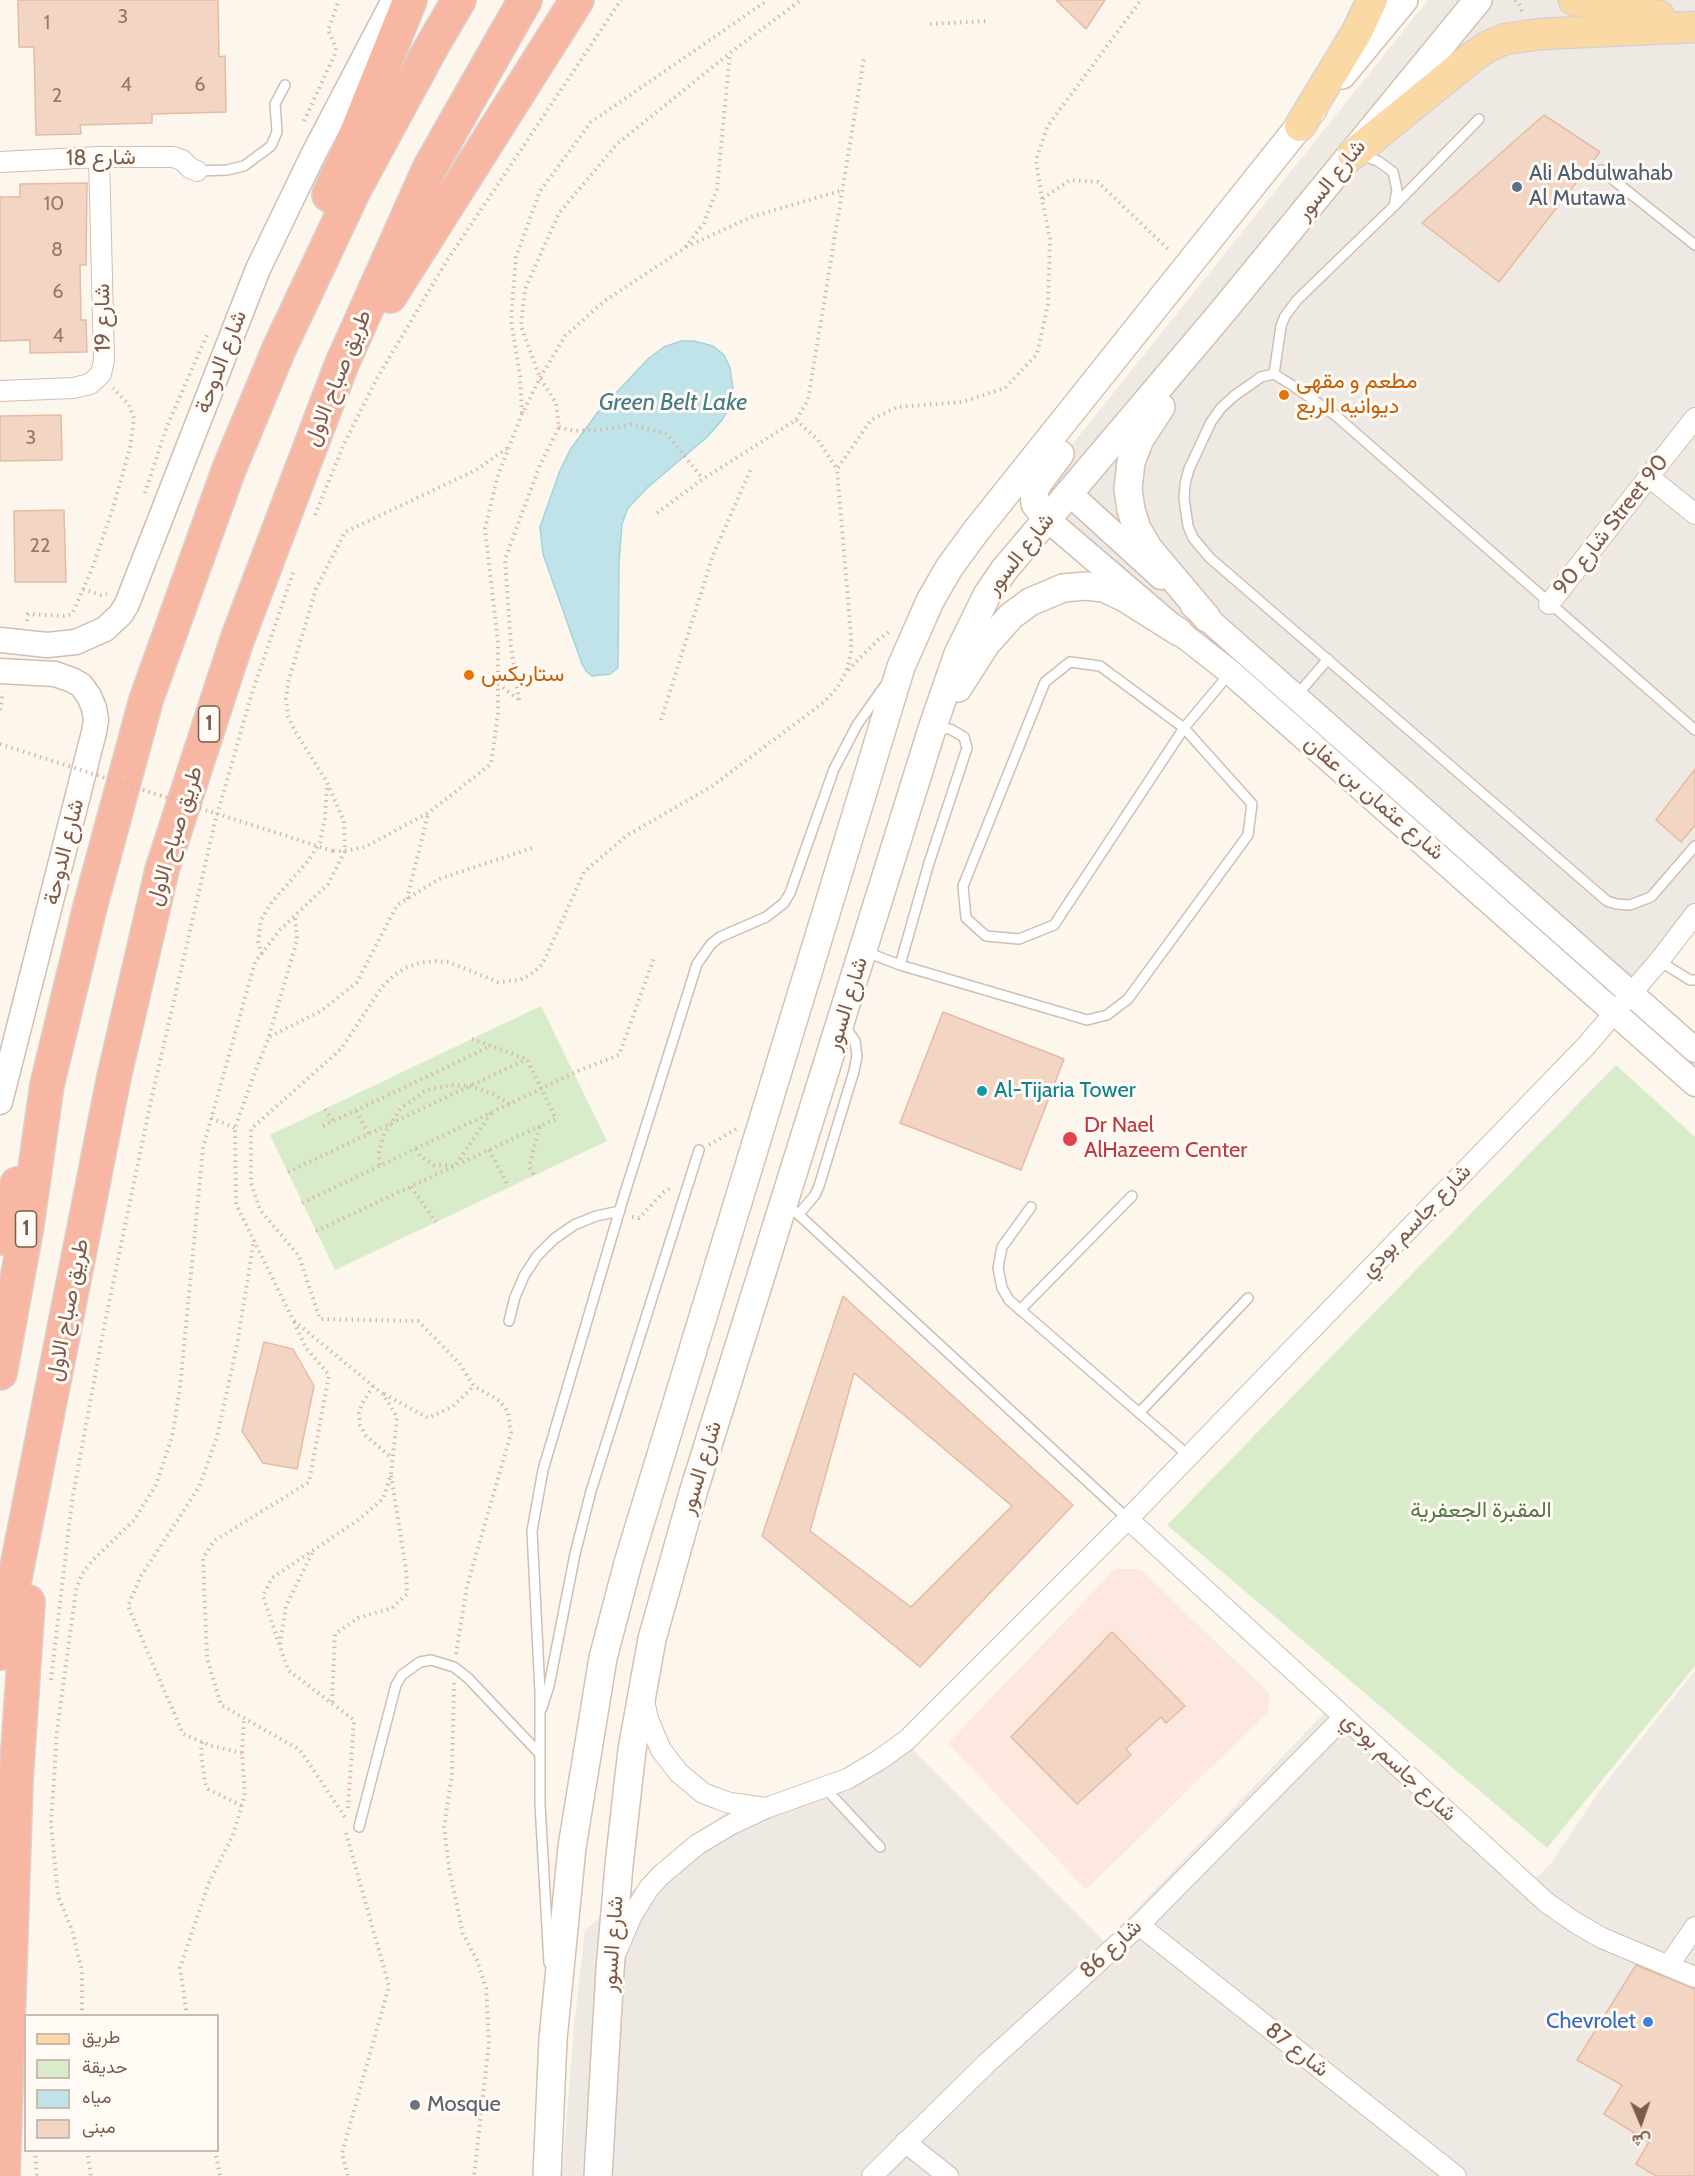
<!DOCTYPE html>
<html>
<head>
<meta charset="utf-8">
<style>
  body { margin:0 }
  #map { position:relative; width:1695px; height:2176px; overflow:hidden; background:#fdf6ec; font-family:Cabin,Vazirmatn,sans-serif }
  canvas { display:block }
  .legend { position:absolute; left:24px; top:2014px; width:195px; height:138px; box-sizing:border-box; background:#fffaf3; border:2px solid #cabbb1; margin:0; padding:8px 10px; list-style:none; font-size:18px; color:#7a5c4d }
  .legend li { display:flex; align-items:center; gap:12px; height:30px }
  .legend b { width:30px; border:2px solid #cabbb1 }
  .north { position:absolute; left:1611px; top:2092px; width:60px; height:60px; -webkit-text-stroke:4px #fffaf3; paint-order:stroke; rotate:178deg; font-size:16px; font-weight:700; line-height:24px; text-align:center; color:#7a5c4d }
  .north::after { content:''; display:block; margin:auto; width:21px; height:27px; background:#7a5c4d; clip-path:polygon(50% 0,100% 100%,50% 72%,0 100%) }
</style>
</head>
<body>
<div id="map">
<canvas width="1695" height="2176"></canvas>
<ul class="legend">
<li><b style="height:8px;background:#fbd9a5"></b>طريق</li>
<li><b style="height:16px;background:#d8ecc9"></b>حديقة</li>
<li><b style="height:16px;background:#bfe3e8"></b>مياه</li>
<li><b style="height:16px;background:#f3d5c3"></b>مبنى</li>
</ul>
<div class="north">ش</div>
</div>
<script>
const context = document.querySelector('canvas').getContext('2d');
context.lineJoin = 'round';
function fillPath(path, color) {
  context.fillStyle = color;
  context.fill(path, 'evenodd');
}
function poly(rows) {
  const path = new Path2D();
  for (const r of rows) {
    path.moveTo(r[0], r[1]);
    for (let i = 2; i < r.length; i += 2) path.lineTo(r[i], r[i + 1]);
  }
  return path;
}
function trace(path, color, width, dash) {
  context.strokeStyle = color;
  context.lineWidth = width;
  context.lineCap = dash ? 'butt' : 'round';
  context.setLineDash(dash || []);
  context.stroke(path);
}
function label(font, color, halo, rows, align = 'center') {
  context.font = font + ' Cabin,Vazirmatn,sans-serif';
  context.lineWidth = 6;
  context.setLineDash([]);
  context.textBaseline = 'middle';
  context.strokeStyle = halo;
  context.fillStyle = color;
  for (const [text, x, y, turn = 0] of rows) {
    context.save();
    context.translate(x, y);
    context.rotate((+turn || 0) * Math.PI / 180);
    context.textAlign = isNaN(turn) ? turn : align;
    if (halo) context.strokeText(text, 0, 0);
    context.fillText(text, 0, 0);
    context.restore();
  }
}
fillPath(poly([
  [1115,1569,1140,1569,1269,1693,1268,1712,1086,1890,948,1743]
]), '#fde8e0');
fillPath(poly([
  [1428,0,1695,0,1695,906,1617,998,1035,491],
  [1695,1671,1695,2176,562,2176,574,2026,585,1930,729,1809,823,1784,900,1737,1105,1942,1330,1707,1533,1881,1553,1861,1600,1790]
]), '#efe9e4');
fillPath(poly([
  [541,1006,607,1141,335,1270,270,1135],
  [1616,1065,1695,1137,1695,1666,1547,1848,1167,1525]
]), '#d8ecc9');
const water = poly([
  [681,341,694,341,713,346,724,355,730,368,733,388,731,405,722,420,707,437,647,488,628,508,622,524,619,561,618,668,610,674,592,676,586,671,582,664,543,554,540,527,559,473,570,450,598,412,649,358,664,347,681,341]
]);
fillPath(water, '#bfe3e8');
trace(water, '#a5d3da', 1.5);
const building = poly([
  [18,0,218,0,219,57,225,56,226,112,152,114,152,123,80,125,81,134,36,135,34,47,19,47,18,0],
  [1056,0,1105,0,1086,29,1056,0],
  [1544,115,1600,152,1499,282,1422,223,1544,115],
  [87,183,86,265,80,265,81,320,86,320,87,352,30,353,30,340,0,341,0,197,20,197,20,184,87,183],
  [61,415,62,460,0,461,0,416,61,415],
  [64,510,66,582,15,582,14,511,64,510],
  [1695,769,1695,825,1681,842,1656,820,1695,769],
  [943,1012,1064,1059,1021,1170,900,1123,943,1012],
  [843,1296,1073,1505,920,1667,762,1536,843,1296],
  [854,1373,1012,1506,911,1607,810,1531,854,1373],
  [264,1342,293,1349,314,1386,297,1469,263,1463,242,1431,264,1342],
  [1112,1632,1185,1706,1166,1723,1161,1717,1126,1749,1131,1755,1077,1804,1011,1737,1112,1632],
  [1636,1965,1695,1989,1695,2176,1656,2176,1636,2164,1649,2142,1604,2114,1622,2085,1577,2060,1636,1965]
]);
fillPath(building, '#f3d5c3');
trace(building, '#e6bba3', 1.5);
const service = poly([
  [1360,155,1378,161,1393,172,1397,190,1394,206],
  [1601,170,1695,245],
  [197,171,227,170,244,166,271,146,277,132,275,104,285,85],
  [1274,374,1281,326,1285,316,1297,300,1394,206,1479,119],
  [1297,695,1328,659],
  [1695,730,1335,415,1295,387,1274,374,1261,377,1234,396,1221,408,1211,422,1189,469,1185,484,1184,499,1188,526,1193,538,1210,558,1607,901,1616,904,1630,905,1651,897,1695,846],
  [866,952,900,965,1087,1020,1107,1015,1128,999,1248,835,1252,804,1184,728,1100,666,1070,662,1045,682,963,886,966,918,986,936,1019,939,1054,925,1184,728,1229,674],
  [1659,961,1690,980,1695,980],
  [900,965,929,863,967,748,964,737,950,729,934,729],
  [786,1203,1128,1519],
  [1031,1207,1002,1247,998,1268,1002,1288,1009,1300,1189,1456],
  [799,1214,815,1195,819,1186,854,1071,857,1056,855,1041,844,1025],
  [1020,1310,1132,1196],
  [509,1321,515,1297,524,1276,537,1256,554,1239,574,1225,596,1216,620,1211],
  [1139,1413,1248,1298],
  [542,1708,549,1686,575,1554,591,1491,699,1150],
  [825,1788,880,1847],
  [359,1827,396,1685,402,1675,420,1662,431,1660,454,1667,468,1678,540,1754],
  [549,1963,540,1804,540,1692,532,1531,543,1470,623,1199,697,964,711,944,720,937,766,917,784,903,790,893,834,769,857,725,886,684]
]);
const minor = poly([
  [0,162,99,157,173,157,182,160,190,168,197,171],
  [0,391,73,388,90,384,101,374,104,360,99,157],
  [1649,477,1695,514],
  [1549,604,1695,418],
  [1128,1519,1547,1903,1576,1923,1602,1938,1695,1977],
  [644,1701,648,1719,661,1750,679,1773,703,1793,716,1798,730,1803,766,1808],
  [1139,1925,1456,2176],
  [617,1950,632,1915,649,1888,661,1875,698,1844,732,1824,766,1808,847,1779,879,1760,907,1740,1128,1519,1586,1046,1659,961,1695,914],
  [1668,1966,1695,1927],
  [905,2142,948,2176],
  [872,2176,987,2063,1139,1925,1344,1717]
]);
const tertiary = poly([
  [1069,493,1161,577],
  [1047,519,1179,632,1230,672,1695,1084],
  [1193,606,1695,1050],
  [0,640,47,645,76,642,105,629,121,614,127,604,258,269,313,155,394,0],
  [0,671,55,674,72,680,81,685,89,696,94,708,96,720,94,732,0,1102]
]);
const secondary = poly([
  [1342,75,1404,0],
  [1161,407,1140,439,1131,462,1128,489,1131,510,1137,529,1149,549,1207,618],
  [1047,519,1035,504,1034,491,1039,482,1060,454],
  [958,688,986,644,1011,616,1030,602,1063,588,1085,586,1104,588,1125,598,1179,632],
  [547,2176,553,2039,572,1847,603,1658,628,1563,901,667,930,601,949,568,976,531,1313,109],
  [598,2176,610,1970,619,1865,632,1750,652,1639,693,1493,932,729,958,654,987,595,1004,570,1219,316,1478,0]
]);
const primary = poly([
  [1574,0,1659,16],
  [1300,126,1357,32,1372,0],
  [1353,154,1471,58,1487,47,1505,39,1540,34,1695,27]
]);
const motorway = poly([
  [329,195,357,132,410,0],
  [390,296,577,0],
  [0,1238,17,1184],
  [0,1373,27,1225,47,1085,90,907,146,700,229,469,279,349,354,190,432,46,459,0],
  [0,1653,114,1077,162,870,237,640,341,366,429,169,525,0],
  [3,2176,16,1780,28,1602]
]);
trace(service, '#d1beb0', 12);
trace(minor, '#d1beb0', 22);
trace(tertiary, '#d1beb0', 27);
trace(secondary, '#d6c0b0', 30);
trace(primary, '#dad1cd', 33);
trace(motorway, '#dad1cd', 36);
trace(poly([
  [1515,0,1519,3,1522,12],
  [930,24,987,21],
  [304,121,335,54,336,48,328,30,339,0],
  [1042,199,1036,160,1047,127,1141,0],
  [686,247,751,217,843,190],
  [522,413,520,376,511,320,516,257,540,191,591,122,768,0],
  [796,420,818,440,837,469],
  [559,427,573,431,598,430,631,425,667,434,703,479],
  [145,493,167,426,207,335],
  [657,513,703,479,796,420,808,400,864,58],
  [315,515,344,444,376,380,446,262,621,0],
  [83,589,101,595,107,594],
  [27,621,28,614,64,616,72,614,92,569,113,508,130,448,134,418,129,405,113,388],
  [848,670,879,639,891,631],
  [498,684,518,699],
  [519,700,511,646,505,559,540,465,559,427,556,403,540,378,521,326,525,289,559,213,617,144,730,53,801,0],
  [0,710,3,692],
  [661,720,713,555,751,469],
  [333,851,345,851,365,847,428,813,491,764,498,714,498,642,485,529,498,475,522,414,540,378,565,336,603,302,685,248,704,223,717,189,730,53],
  [407,899,428,814],
  [262,954,258,943,261,920,272,902,308,861,320,842,325,818,327,786],
  [269,1036,297,940,295,916],
  [472,1039,527,1059,556,1119,540,1126,529,1166,534,1175],
  [325,1109,333,1121],
  [356,1111,369,1134],
  [211,1118,235,1128],
  [323,1126,491,1046],
  [709,1145,736,1129],
  [416,1149,420,1156,434,1165,455,1166,491,1113],
  [489,1150,509,1187],
  [380,1165,379,1152,384,1134,401,1108,426,1090,452,1085,470,1086,493,1094,509,1104],
  [288,1172,527,1059],
  [411,1187,436,1222],
  [302,1203,580,1070,619,1055,654,958],
  [632,1217,639,1218,664,1192,672,1187],
  [316,1231,540,1126],
  [294,1322,306,1348,329,1375,309,1482,214,1541,203,1558,207,1658,221,1705,300,1750,347,1820],
  [373,1386,362,1404,359,1413,360,1425,366,1436,392,1458],
  [384,1394,428,1418,452,1407,474,1386],
  [280,1644,286,1606,313,1551],
  [456,1654,467,1586,511,1433,508,1412,500,1401,474,1386,459,1363,418,1321,320,1319,299,1256,260,1210,251,1183,251,1129,341,1049,382,987,393,976,405,968,419,963,434,961,449,962,498,982,520,980,530,975,539,968,545,959,584,872,626,836,711,787,824,702,837,688,846,672,851,654,851,635,837,469,871,420,897,407,962,402,1005,388,1037,354,1048,304,1050,239,1042,199,1070,180,1098,182,1171,252],
  [51,1680,72,1501,104,1327,152,1096,214,826,252,693,294,570],
  [454,1683,452,1775,444,1827,449,1868,463,1934,477,1960,486,1988,489,2043,474,2176],
  [332,1702,335,1634,358,1618,392,1608,407,1594,406,1569,391,1475],
  [202,1742,201,1752,205,1783,208,1789,242,1806],
  [242,1753,209,1745,183,1734,128,1606,141,1576,199,1487,217,1437,237,1345,254,1240],
  [348,1808,354,1720,288,1670,263,1596,272,1578,358,1520,383,1499,391,1474,397,1417,383,1394,293,1320,236,1204,235,1128,253,1077,269,1037,321,1011,357,982,397,905,439,879,532,848],
  [346,1833,389,1986,342,2153,348,2176],
  [82,2016,82,1971,72,1930,58,1896,51,1824,57,1731,76,1590,82,1574,92,1561,134,1520,156,1485,172,1437,180,1388,203,1148,255,962,280,930,328,884,345,851,344,821,327,782,295,731,288,716,286,699,288,683,316,589,345,532,476,470,509,447],
  [187,2016,180,1968,208,1885,233,1835,245,1795,242,1753,244,1718],
  [35,2150,37,2176],
  [87,2150,91,2176],
  [215,2150,220,2176]
]), '#d9b8a5', 4, [1.5, 4.5]);
trace(service, '#fff', 9);
trace(minor, '#fff', 20);
trace(tertiary, '#fff', 24);
trace(secondary, '#fff', 27);
trace(primary, '#fbd9a5', 30);
trace(motorway, '#f7b7a3', 33);
trace(poly([
  [0,744,333,851]
]), '#d9b8a5', 4, [1.5, 4.5]);
for (const [x, y, r, color] of [
  [1517,187,6,"#5c6f8a"],
  [1284,395,6,"#e8710a"],
  [469,675,6,"#e8710a"],
  [982,1091,6,"#0f9aa8"],
  [1070,1139,8,"#e0444e"],
  [1648,2022,6,"#3f7fe0"],
  [415,2105,6,"#6b7280"]
]) {
  const dot = new Path2D();
  dot.arc(x, y, r, 0, 2 * Math.PI);
  context.fillStyle = color;
  context.fill(dot);
  trace(dot, '#fffaf3', 2);
}
label('20px', '#987a6a', null, [
  ["3",123,17],
  ["1",47,23],
  ["4",126,85],
  ["6",200,85],
  ["2",57,96],
  ["10",54,204],
  ["8",57,250],
  ["6",58,292],
  ["4",58,336],
  ["3",31,438],
  ["22",40,546]
]);
for (const [x, y, w] of [
  [209,724,21],
  [26,1229,21]
]) {
  const box = new Path2D();
  box.roundRect(x - w / 2, y - 18, w, 36, 4.5);
  context.fillStyle = '#fffaf3';
  context.fill(box);
  trace(box, '#7a5c4d', 1.5);
}
label('bold 21px', '#7a5c4d', null, [
  ["1",209,724],
  ["1",26,1229]
]);
label('22px', '#7a5c4d', '#fffaf3', [
  ["شارع 18",101,158,-1],
  ["شارع السور",1331,180,-51],
  ["شارع 19",103,318,-91],
  ["شارع الدوحة",221,362,-69],
  ["طريق صباح الاول",338,378,-68],
  ["شارع 90 Street 90",1611,525,-52],
  ["شارع السور",1020,554,-52],
  ["شارع عثمان بن عفان",1374,798,41],
  ["طريق صباح الاول",175,836,-73],
  ["شارع الدوحة",64,852,-76],
  ["شارع السور",847,1004,-73],
  ["شارع جاسم بودي",1416,1221,-46],
  ["طريق صباح الاول",68,1310,-79],
  ["شارع السور",701,1468,-73],
  ["شارع جاسم بودي",1399,1767,43],
  ["شارع السور",613,1944,-86],
  ["شارع 86",1111,1949,-43],
  ["شارع 87",1297,2050,38]
]);
label('22px', '#4e5e75', '#fffaf3', [
  ["Ali Abdulwahab",1529,174],
  ["Al Mutawa",1529,199]
], 'left');
label('22px', '#c56008', '#fffaf3', [
  ["مطعم و مقهى",1296,382],
  ["ديوانيه الربع",1296,407],
  ["ستاربكس",481,675]
], 'left');
label('22px', '#0d838f', '#fffaf3', [
  ["Al-Tijaria Tower",994,1091]
], 'left');
label('22px', '#be3a42', '#fffaf3', [
  ["Dr Nael",1084,1126],
  ["AlHazeem Center",1084,1151]
], 'left');
label('22px', '#537a41', '#fffaf3', [
  ["المقبرة الجعفرية",1481,1511]
]);
label('22px', '#366cbe', '#fffaf3', [
  ["Chevrolet",1636,2022]
], 'right');
label('22px', '#5b616d', '#fffaf3', [
  ["Mosque",427,2105]
], 'left');
label('italic 24px', '#437c86', '#fffaf3', [
  ["Green Belt Lake",673,403]
]);
</script>
</body>
</html>
